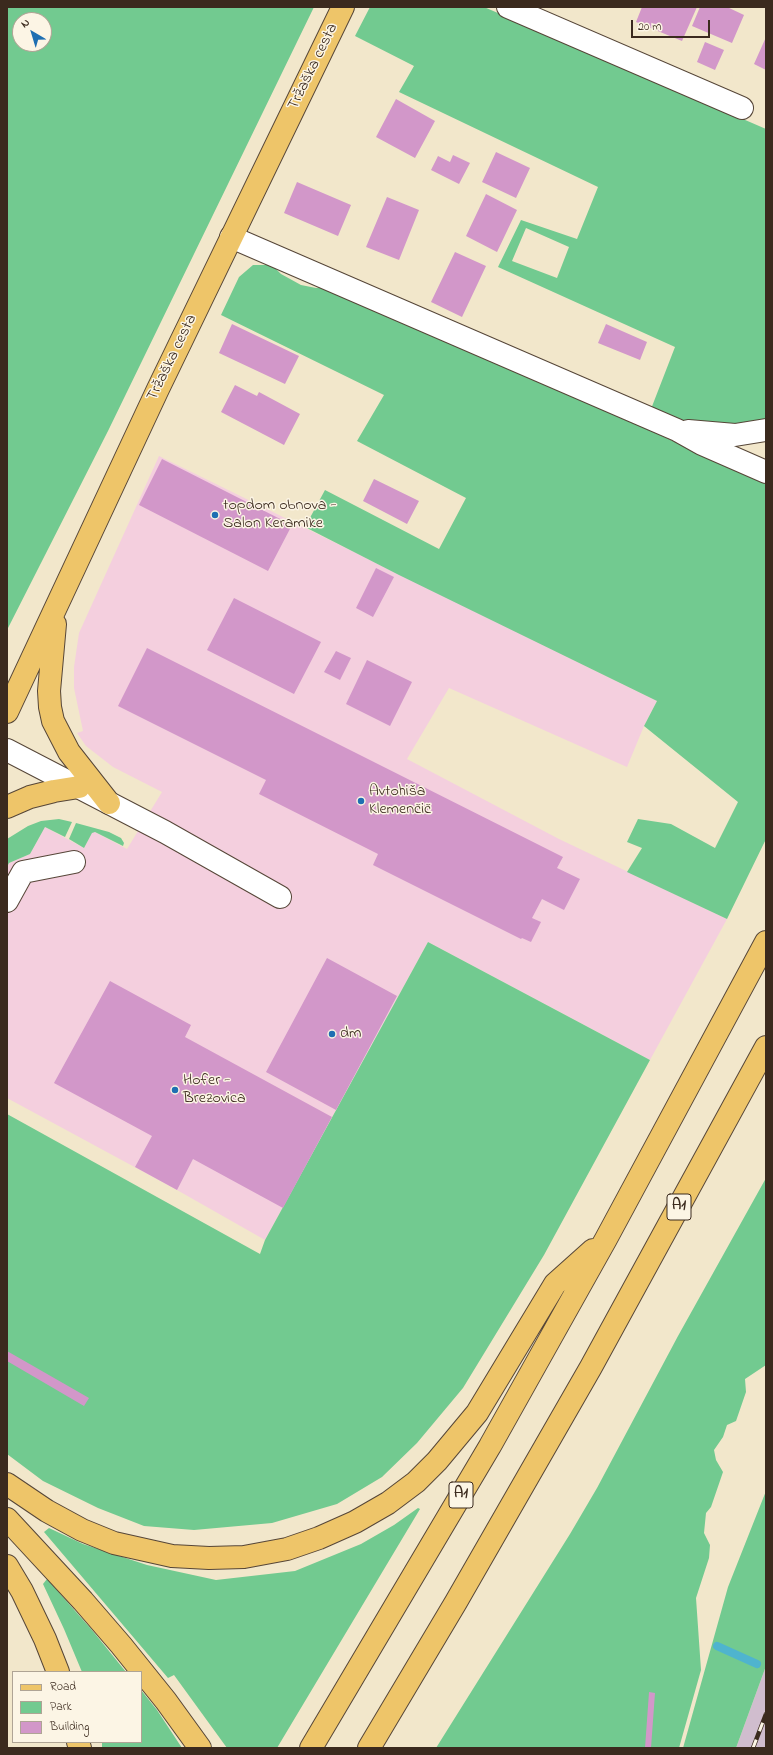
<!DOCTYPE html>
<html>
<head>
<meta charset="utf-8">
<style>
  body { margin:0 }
  #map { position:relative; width:773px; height:1755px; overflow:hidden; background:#f2e7cb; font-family:"Indie Flower",sans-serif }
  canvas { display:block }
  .frame { position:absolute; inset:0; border:8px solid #3b2a1e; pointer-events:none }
  .legend { position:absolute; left:12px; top:1671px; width:130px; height:72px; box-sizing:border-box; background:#fcf5e5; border:1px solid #afa495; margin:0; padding:5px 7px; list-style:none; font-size:12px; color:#3b2a1e }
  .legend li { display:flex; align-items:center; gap:8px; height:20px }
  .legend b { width:20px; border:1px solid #afa495 }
  .north { position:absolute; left:12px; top:12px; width:40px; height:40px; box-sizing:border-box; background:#fcf5e5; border:1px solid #afa495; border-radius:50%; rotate:322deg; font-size:11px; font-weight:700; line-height:16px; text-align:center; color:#3b2a1e }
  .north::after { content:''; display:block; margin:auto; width:14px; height:18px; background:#1f6fb2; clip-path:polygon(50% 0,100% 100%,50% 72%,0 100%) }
  .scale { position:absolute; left:631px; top:20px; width:79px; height:18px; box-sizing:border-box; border:2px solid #3b2a1e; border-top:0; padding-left:5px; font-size:12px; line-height:14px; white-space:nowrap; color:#3b2a1e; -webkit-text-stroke:3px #fcf5e5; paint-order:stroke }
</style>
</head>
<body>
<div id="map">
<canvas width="773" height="1755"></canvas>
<div class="frame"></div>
<ul class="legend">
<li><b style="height:5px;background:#eec569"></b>Road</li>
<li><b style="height:11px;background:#72ca90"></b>Park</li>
<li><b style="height:11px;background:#d297c9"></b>Building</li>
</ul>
<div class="north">N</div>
<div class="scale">20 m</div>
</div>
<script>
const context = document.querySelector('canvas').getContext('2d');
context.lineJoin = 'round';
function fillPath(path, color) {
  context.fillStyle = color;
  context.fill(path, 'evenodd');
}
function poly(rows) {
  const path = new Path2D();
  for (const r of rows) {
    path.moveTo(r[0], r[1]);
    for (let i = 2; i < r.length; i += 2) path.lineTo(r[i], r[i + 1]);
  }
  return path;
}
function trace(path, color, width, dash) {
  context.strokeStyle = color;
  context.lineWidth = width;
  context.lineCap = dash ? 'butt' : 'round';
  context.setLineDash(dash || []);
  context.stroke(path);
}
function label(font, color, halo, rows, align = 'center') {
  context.font = font + ' "Indie Flower",sans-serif';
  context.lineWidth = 3;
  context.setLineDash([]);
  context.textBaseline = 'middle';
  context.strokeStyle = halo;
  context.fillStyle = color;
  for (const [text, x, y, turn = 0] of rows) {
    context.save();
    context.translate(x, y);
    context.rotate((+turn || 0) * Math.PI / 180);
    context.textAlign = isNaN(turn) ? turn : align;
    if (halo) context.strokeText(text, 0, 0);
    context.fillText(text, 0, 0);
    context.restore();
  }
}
fillPath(poly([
  [159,456,657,701,644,726,627,767,449,688,407,759,559,839,727,919,650,1060,428,942,265,1240,177,1190,7,1098,7,867,9,863,30,854,45,827,84,848,92,832,95,832,127,849,162,792,113,767,86,746,77,733,83,731,74,688,74,667,79,633]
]), '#f4cfde');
fillPath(poly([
  [766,1666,766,1748,736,1748]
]), '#d0bdce');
fillPath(poly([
  [7,7,314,7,108,431,7,630],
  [20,20,44,20,44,44,20,44],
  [370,7,484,7,766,129,766,420,731,426,688,425,651,409,675,347,498,267,521,220,577,239,598,187,399,92,414,66,355,36],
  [526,228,569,247,557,278,512,261],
  [253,265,272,265,281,274,301,285,316,288,325,287,606,410,766,484,766,839,727,919,627,872,642,848,627,842,638,819,671,824,715,848,738,802,644,726,657,701,399,575,305,527,325,490,439,549,466,498,357,441,384,395,221,315,239,277],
  [59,819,72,822,65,837,45,827,30,854,9,863,7,867,7,839,28,826,41,821],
  [76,823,109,832,121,838,124,843,123,846,95,832,92,833,84,848,69,839],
  [428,942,650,1060,544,1255,463,1388,417,1443,382,1477,337,1504,272,1523,194,1530,144,1526,98,1508,43,1481,7,1454,7,1114,260,1254,265,1240],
  [766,1178,766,1365,745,1379,746,1392,736,1421,727,1425,723,1437,714,1450,716,1460,723,1472,711,1507,706,1513,704,1533,710,1545,709,1558,696,1598,701,1670,679,1748,436,1748,570,1534,597,1488,678,1336],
  [766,1491,766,1666,736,1748,683,1748,728,1587],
  [418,1508,420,1509,277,1748,227,1748,174,1675,168,1678,44,1532,49,1528,83,1544,147,1565,216,1580,295,1571,361,1544,394,1525],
  [47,1579,92,1630,126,1672,82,1672,64,1629,43,1584],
  [141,1690,157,1710,182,1748,102,1748,102,1742,141,1742]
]), '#72ca90');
trace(poly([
  [717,1646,757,1664]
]), '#4fb4ce', 8);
fillPath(poly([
  [642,7,697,7,682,41,636,22],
  [700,7,727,7,744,15,732,43,692,26],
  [766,37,766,70,754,64],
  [705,42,724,50,715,70,697,62],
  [396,99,435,121,415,158,376,137],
  [496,152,530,168,516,198,482,182],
  [453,155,470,163,459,184,431,170,438,156,450,162],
  [297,182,351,205,338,236,284,213],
  [486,194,517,210,497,252,466,236],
  [387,197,419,210,399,260,366,247],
  [455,252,486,266,462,317,431,302],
  [232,324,299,356,285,384,219,353],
  [606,324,647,342,640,360,598,343],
  [235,385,257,396,259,392,300,414,284,445,221,412],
  [162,459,292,525,268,571,139,505],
  [374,479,419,501,407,524,363,501],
  [376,568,394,577,373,617,356,608],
  [234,598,321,642,294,694,207,650],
  [147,648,563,857,557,868,580,879,564,910,542,899,532,918,541,922,531,942,522,938,521,939,373,865,378,854,259,794,266,780,118,706],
  [336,651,351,658,340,680,324,672],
  [367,660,412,682,390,726,346,704],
  [327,958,397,996,336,1110,266,1072],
  [110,981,191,1025,185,1037,332,1117,283,1208,193,1159,177,1190,135,1167,152,1136,54,1083],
  [7,1351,89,1398,84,1406,7,1361],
  [649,1692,655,1693,651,1748,645,1748]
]), '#d297c9');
const minor = poly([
  [508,7,742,108],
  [231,237,677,430,702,444,766,472],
  [688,431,735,435,766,430],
  [7,750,165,832,280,897],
  [7,901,23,872,74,862]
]);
const major = poly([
  [55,624,49,691,50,707,53,721,69,752,109,803],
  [7,712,158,389,343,7],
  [7,807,30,797,54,791,79,787]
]);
const highway = poly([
  [7,1484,47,1511,82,1530,114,1543,172,1556,209,1558,244,1557,287,1549,319,1538,355,1522,388,1503,416,1482,437,1461,477,1413,555,1284,593,1250],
  [7,1519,83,1601,121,1645,166,1701,200,1748],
  [7,1566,22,1591,45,1639,58,1672],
  [78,1742,80,1748],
  [311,1748,490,1446,606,1239,766,942],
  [369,1748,456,1602,591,1367,766,1047]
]);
trace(minor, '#564638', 24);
trace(major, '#564638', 24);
trace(highway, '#564638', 24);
trace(minor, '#fff', 22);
trace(major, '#eec569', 22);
trace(highway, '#eec569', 22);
const rail = poly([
  [753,1748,766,1714]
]);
trace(rail, '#3b2a1e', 4.5);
trace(rail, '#fcf5e5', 3, [9]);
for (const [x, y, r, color] of [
  [215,515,4,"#1f6fb2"],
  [361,801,4,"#1f6fb2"],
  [332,1034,4,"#1f6fb2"],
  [175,1090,4,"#1f6fb2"]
]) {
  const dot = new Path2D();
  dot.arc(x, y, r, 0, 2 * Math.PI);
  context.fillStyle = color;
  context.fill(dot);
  trace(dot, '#fcf5e5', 1.5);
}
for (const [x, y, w] of [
  [679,1207,24],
  [461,1495,24]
]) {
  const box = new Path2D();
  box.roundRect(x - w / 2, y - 13, w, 26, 3);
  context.fillStyle = '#fcf5e5';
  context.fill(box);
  trace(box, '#3b2a1e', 1);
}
label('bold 15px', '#3b2a1e', null, [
  ["A1",679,1207],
  ["A1",461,1495]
]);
label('16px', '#3b2a1e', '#fcf5e5', [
  ["Tržaška cesta",314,67,-64],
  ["Tržaška cesta",173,358,-64]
]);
label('16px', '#3b2a1e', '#fcf5e5', [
  ["topdom obnova -",223,506],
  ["Salon Keramike",223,524],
  ["Avtohiša",369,792],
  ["Klemenčič",369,810],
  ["dm",340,1034],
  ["Hofer -",183,1081],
  ["Brezovica",183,1099]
], 'left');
</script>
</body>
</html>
